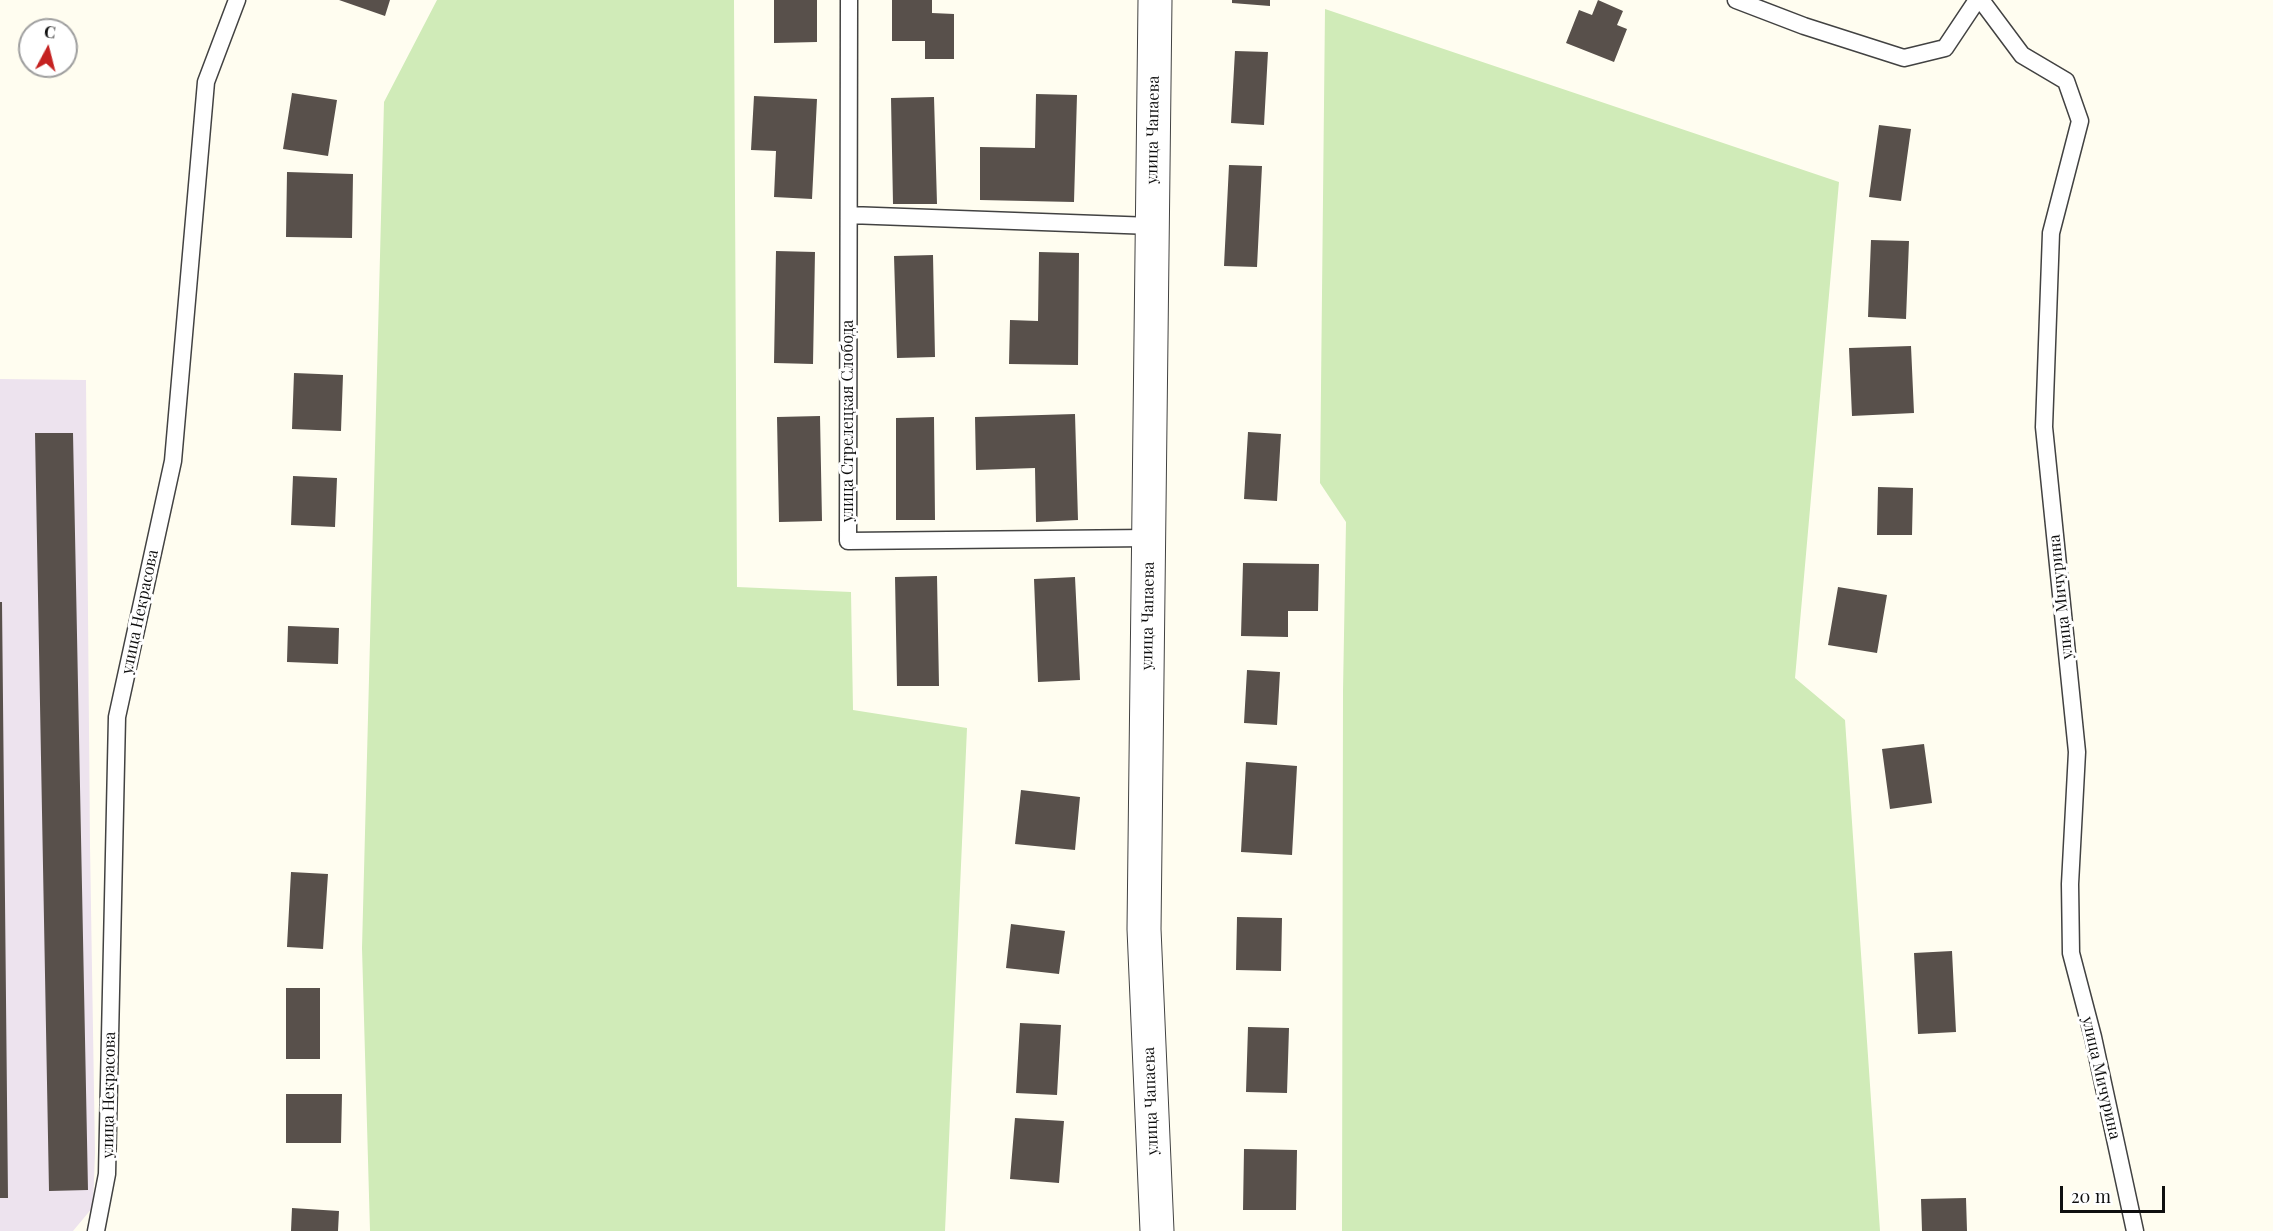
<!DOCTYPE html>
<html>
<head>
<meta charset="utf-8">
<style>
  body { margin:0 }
  #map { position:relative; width:2273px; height:1231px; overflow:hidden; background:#fffdf0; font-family:"Playfair Display",serif }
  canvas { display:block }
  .north { position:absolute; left:18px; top:18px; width:60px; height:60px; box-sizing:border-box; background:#fff; border:2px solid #9f9f9f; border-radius:50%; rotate:7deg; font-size:16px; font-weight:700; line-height:24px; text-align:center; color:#0f0f0f }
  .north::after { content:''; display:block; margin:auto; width:21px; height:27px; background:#c52221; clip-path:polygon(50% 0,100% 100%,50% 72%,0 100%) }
  .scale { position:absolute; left:2060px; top:1186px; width:105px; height:27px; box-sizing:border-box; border:3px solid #0f0f0f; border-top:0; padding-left:8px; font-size:18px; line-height:21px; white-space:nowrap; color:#0f0f0f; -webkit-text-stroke:4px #fff; paint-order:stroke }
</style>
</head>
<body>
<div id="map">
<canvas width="2273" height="1231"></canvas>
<div class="north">С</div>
<div class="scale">20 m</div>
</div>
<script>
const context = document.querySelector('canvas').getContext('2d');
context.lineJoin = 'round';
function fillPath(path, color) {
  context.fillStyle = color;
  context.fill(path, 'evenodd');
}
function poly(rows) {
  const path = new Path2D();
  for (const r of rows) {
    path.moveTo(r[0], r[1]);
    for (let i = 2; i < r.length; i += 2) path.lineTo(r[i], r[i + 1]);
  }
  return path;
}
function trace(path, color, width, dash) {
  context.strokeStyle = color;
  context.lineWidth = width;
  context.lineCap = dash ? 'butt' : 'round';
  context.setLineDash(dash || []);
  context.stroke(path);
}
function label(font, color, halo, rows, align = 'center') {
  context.font = font + ' "Playfair Display",serif';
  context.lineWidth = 6;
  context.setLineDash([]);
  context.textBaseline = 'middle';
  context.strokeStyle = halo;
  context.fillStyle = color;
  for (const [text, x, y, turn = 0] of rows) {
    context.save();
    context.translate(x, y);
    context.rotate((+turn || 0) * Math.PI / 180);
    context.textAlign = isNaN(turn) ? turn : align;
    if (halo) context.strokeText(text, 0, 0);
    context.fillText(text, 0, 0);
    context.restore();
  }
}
fillPath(poly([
  [0,379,86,380,90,846,95,1153,93,1207,73,1231,0,1231]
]), '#ede3ee');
fillPath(poly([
  [437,0,734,0,737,587,851,592,853,710,967,728,945,1231,370,1231,362,948,384,102],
  [1325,9,1839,182,1795,678,1845,720,1880,1231,1342,1231,1343,691,1346,522,1320,483]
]), '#d0ebb8');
fillPath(poly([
  [339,0,390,0,385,16],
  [774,0,817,0,817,42,774,43],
  [892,0,932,0,932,13,954,14,954,59,925,59,925,41,892,41],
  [1232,0,1270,0,1270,6,1232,3],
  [1598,0,1623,11,1617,25,1627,29,1614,62,1566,43,1579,10,1592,15],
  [1235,51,1268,52,1264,125,1231,123],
  [292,93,337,100,328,156,283,149],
  [1036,94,1077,95,1074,202,980,200,980,147,1035,148],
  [754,96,817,99,812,199,774,197,776,151,751,150],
  [934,97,937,204,893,204,891,98],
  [1879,125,1911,129,1901,201,1869,197],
  [1229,165,1262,166,1257,267,1224,266],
  [287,172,353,174,352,238,286,237],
  [1871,240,1909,241,1906,319,1868,317],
  [776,251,815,252,813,364,774,363],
  [1039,252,1079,253,1078,365,1009,364,1010,320,1038,321],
  [933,255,935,357,897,358,894,256],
  [1911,346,1914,413,1852,416,1849,348],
  [294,373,343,375,341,431,292,429],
  [1075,414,1078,520,1036,522,1035,468,976,470,975,417],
  [820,416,822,521,779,522,777,417],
  [934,417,935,520,896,520,896,418],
  [1248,432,1281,434,1277,501,1244,499],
  [35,433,73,433,88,1190,49,1191],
  [293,476,337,478,335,527,291,525],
  [1878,487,1913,488,1912,535,1877,535],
  [1243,563,1319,564,1318,611,1288,611,1288,637,1241,636],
  [937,576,939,686,897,686,895,577],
  [1075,577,1080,680,1038,682,1034,579],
  [1838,587,1887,595,1877,653,1828,645],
  [0,602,2,602,8,1198,0,1198],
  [288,626,339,628,338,664,287,662],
  [1247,670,1280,672,1277,725,1244,723],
  [1924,744,1932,803,1890,809,1882,749],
  [1246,762,1297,766,1292,855,1241,852],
  [1021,790,1080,797,1075,850,1015,844],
  [291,872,328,874,323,949,287,947],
  [1237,917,1282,918,1281,971,1236,970],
  [1011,924,1065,931,1059,974,1006,968],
  [1952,951,1956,1032,1918,1034,1914,953],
  [286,988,320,988,320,1059,286,1059],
  [1020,1023,1061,1025,1057,1095,1016,1093],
  [1248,1027,1289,1028,1287,1093,1246,1092],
  [286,1094,342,1094,341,1143,286,1143],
  [1015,1118,1064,1121,1059,1183,1010,1179],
  [1244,1149,1297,1150,1296,1210,1243,1210],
  [1966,1198,1967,1231,1922,1231,1921,1199],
  [292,1208,339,1211,338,1231,291,1231]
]), '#58504b');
const service = poly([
  [849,0,848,541,1149,538],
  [1736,0,1804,26,1904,58,1945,48,1977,0],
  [1981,0,2022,55,2066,81,2080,121,2051,233,2044,427,2077,752,2070,884,2071,953,2093,1037,2135,1231],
  [849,215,1152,226],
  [96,1231,107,1174,117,717,173,461,206,82,237,0]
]);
const minor = poly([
  [1155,0,1144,929,1157,1231]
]);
trace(service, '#424242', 19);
trace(minor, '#424242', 35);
trace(service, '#fff', 16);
trace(minor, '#fff', 33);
label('16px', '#0f0f0f', '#fff', [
  ["улица Чапаева",1153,130,-89],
  ["улица Стрелецкая Слобода",848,421,-90],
  ["улица Мичурина",2061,597,-96],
  ["улица Некрасова",140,612,-78],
  ["улица Чапаева",1148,616,-89],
  ["улица Мичурина",2101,1078,77],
  ["улица Некрасова",109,1095,-89],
  ["улица Чапаева",1151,1101,-92]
]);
</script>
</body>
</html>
